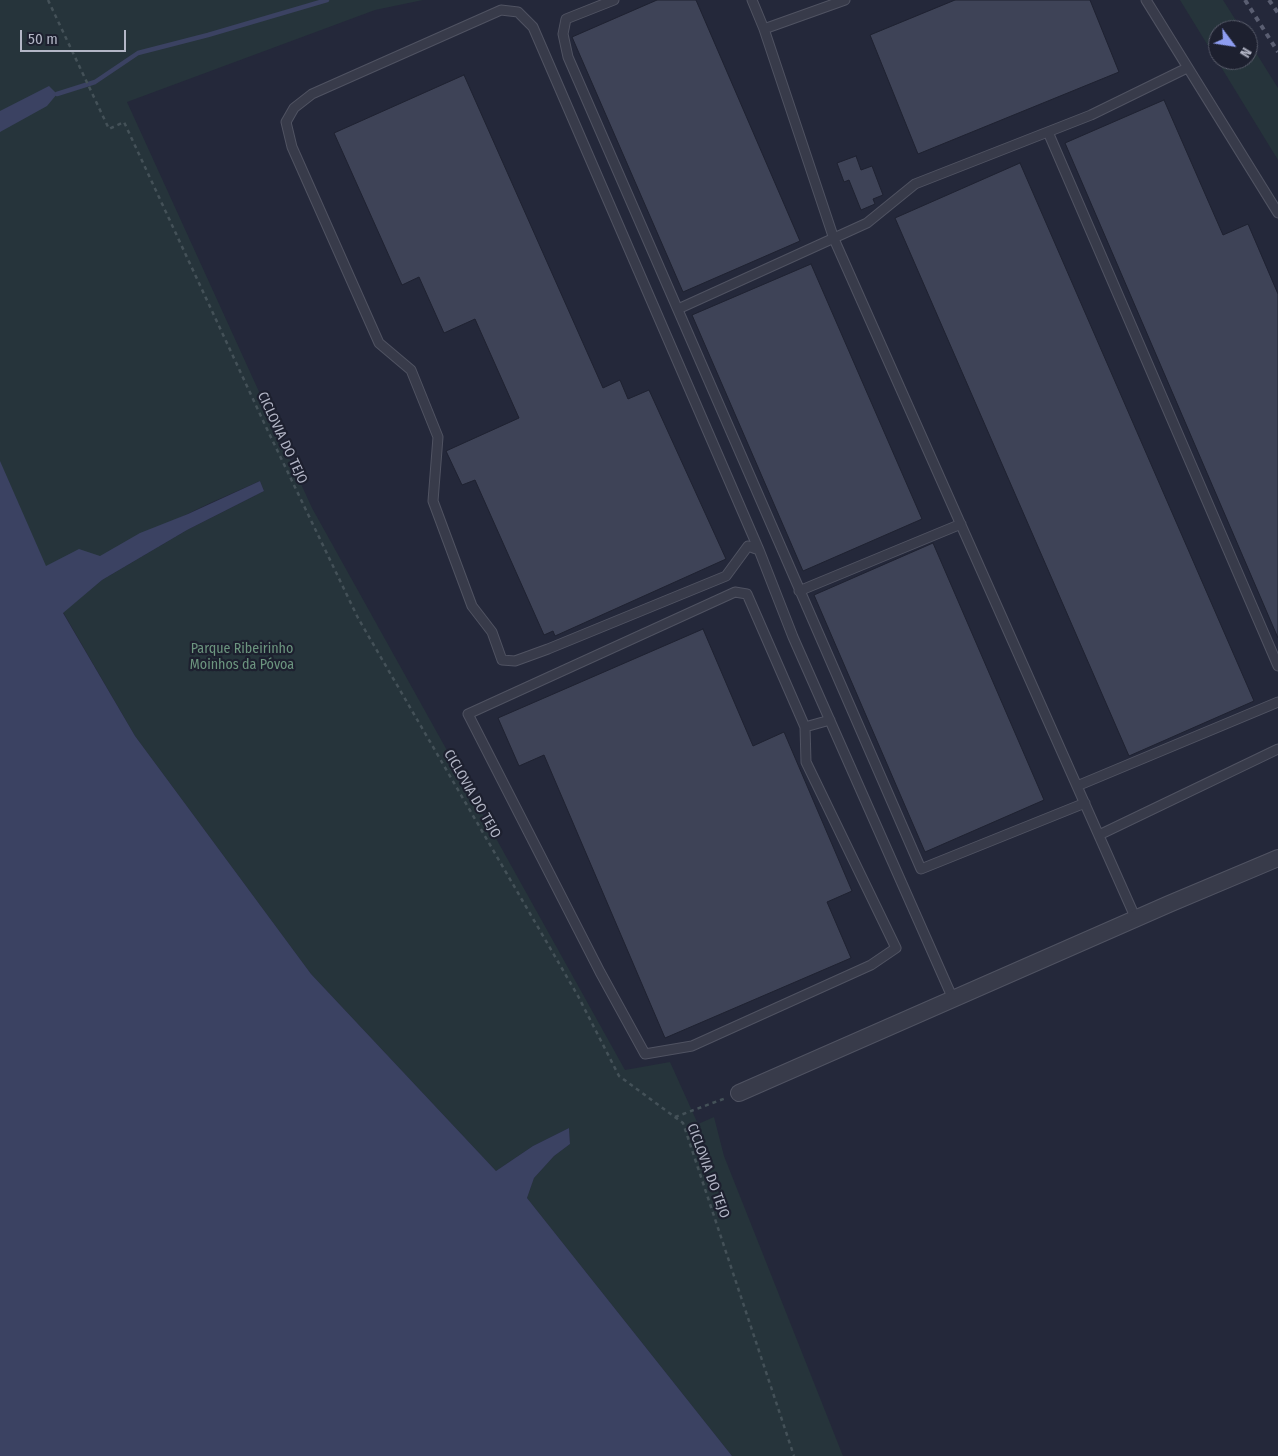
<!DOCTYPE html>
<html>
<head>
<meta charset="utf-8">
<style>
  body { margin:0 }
  #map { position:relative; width:1278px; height:1456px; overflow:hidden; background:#24283a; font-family:"Fira Sans Condensed",sans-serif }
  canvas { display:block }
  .north { position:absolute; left:1208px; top:20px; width:50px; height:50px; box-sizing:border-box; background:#1d202f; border:1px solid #595c6b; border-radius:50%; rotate:121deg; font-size:14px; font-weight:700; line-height:20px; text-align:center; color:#b3b6c6 }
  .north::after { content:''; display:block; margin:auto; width:18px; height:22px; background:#8e9df0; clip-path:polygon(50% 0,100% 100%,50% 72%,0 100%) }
  .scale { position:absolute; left:20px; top:30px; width:106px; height:22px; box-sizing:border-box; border:2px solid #b3b6c6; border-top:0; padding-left:6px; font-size:15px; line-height:18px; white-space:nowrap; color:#b3b6c6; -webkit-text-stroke:4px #1d202f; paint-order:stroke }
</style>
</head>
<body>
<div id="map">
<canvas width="1278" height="1456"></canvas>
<div class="north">N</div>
<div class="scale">50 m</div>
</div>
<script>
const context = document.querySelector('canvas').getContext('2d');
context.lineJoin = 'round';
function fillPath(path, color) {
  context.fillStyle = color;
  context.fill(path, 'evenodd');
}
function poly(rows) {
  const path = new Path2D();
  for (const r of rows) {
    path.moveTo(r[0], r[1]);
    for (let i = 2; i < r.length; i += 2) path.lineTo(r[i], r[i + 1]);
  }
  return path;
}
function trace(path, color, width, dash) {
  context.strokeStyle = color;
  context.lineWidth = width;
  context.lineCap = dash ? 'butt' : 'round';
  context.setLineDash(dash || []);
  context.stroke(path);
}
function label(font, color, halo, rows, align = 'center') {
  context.font = font + ' "Fira Sans Condensed",sans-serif';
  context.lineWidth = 4.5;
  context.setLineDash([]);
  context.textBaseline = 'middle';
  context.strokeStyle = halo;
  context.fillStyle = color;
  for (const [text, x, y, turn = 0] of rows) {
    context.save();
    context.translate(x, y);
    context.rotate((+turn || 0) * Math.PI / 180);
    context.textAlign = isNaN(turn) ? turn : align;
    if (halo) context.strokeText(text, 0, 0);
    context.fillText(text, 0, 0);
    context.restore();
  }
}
fillPath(poly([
  [0,0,423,0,375,10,127,102,312,508,625,1070,670,1062,698,1124,714,1117,724,1156,843,1456,732,1456,527,1198,534,1178,554,1156,570,1144,569,1128,533,1146,496,1171,311,974,135,736,63,612,102,580,187,530,264,491,260,481,210,503,63,575,0,556],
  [1180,0,1223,0,1242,30,1218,30,1218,60,1248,60,1248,40,1278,88,1278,160]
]), '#26343b');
fillPath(poly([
  [49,86,57,94,47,106,0,132,0,111],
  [0,461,46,566,79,549,100,556,140,533,188,514,260,481,264,491,187,530,102,580,63,613,135,736,311,974,496,1171,533,1146,569,1128,570,1144,554,1156,534,1178,527,1198,732,1456,0,1456]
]), '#3b4262');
trace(poly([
  [57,94,95,82,138,53,208,35,327,0]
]), '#3b4262', 4.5);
const building = poly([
  [657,0,696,0,800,241,683,292,572,37,657,0],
  [955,0,1090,0,1119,72,918,154,870,35,955,0],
  [464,75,603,388,620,380,628,399,649,390,726,559,555,636,553,631,544,635,475,480,462,485,446,451,519,418,475,319,444,333,419,277,402,285,334,133,464,75],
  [1164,100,1223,235,1248,224,1278,294,1278,638,1065,143,1164,100],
  [856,156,861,170,872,166,883,195,873,199,875,204,861,210,849,180,844,182,837,163,856,156],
  [1020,163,1254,701,1129,756,895,218,1020,163],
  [811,264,922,519,803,571,692,315,811,264],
  [933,543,1044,800,925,852,814,595,933,543],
  [703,629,753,746,784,732,852,891,827,902,851,958,665,1038,544,755,519,766,498,718,703,629]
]);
fillPath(building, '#3e4357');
trace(building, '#1f2231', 1);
const service = poly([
  [614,0,566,19,563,34,568,57,921,869,1085,803],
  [752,0,764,29,834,239,1136,919],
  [1146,0,1278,213],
  [764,29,845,0],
  [1048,132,1278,666],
  [678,309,867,223,915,184,1091,115,1187,68],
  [759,550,748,546,726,576,548,649,515,661,502,660,492,632,472,606,433,501,438,437,411,370,379,343,292,147,286,122,294,108,312,94,501,10,518,12,533,27,759,550,793,637,953,999],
  [799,591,961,524],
  [805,727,806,762,896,948,871,965,692,1046,645,1054,600,972,468,714,735,592,747,594,805,727,830,720],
  [1077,786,1278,702],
  [1099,835,1278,749]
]);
const minor = poly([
  [739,1093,1169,904,1278,858]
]);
trace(service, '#505362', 11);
trace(minor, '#505362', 18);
trace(poly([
  [48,0,109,129,124,122,266,427,358,618,578,996,619,1076,683,1123,794,1456],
  [675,1117,726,1098]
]), '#445158', 2.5, [4, 4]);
trace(service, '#383b4a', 9);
trace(minor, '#383b4a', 16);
trace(poly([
  [1245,0,1278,52],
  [1269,0,1278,13]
]), '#5a5e71', 4, [5, 5]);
label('14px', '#b3b6c6', '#1d202f', [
  ["CICLOVIA DO TEJO",282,438,65],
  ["CICLOVIA DO TEJO",472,794,60],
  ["CICLOVIA DO TEJO",708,1171,70]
]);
label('14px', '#6c957f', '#1d202f', [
  ["Parque Ribeirinho",242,649],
  ["Moinhos da Póvoa",242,665]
]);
</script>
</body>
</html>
